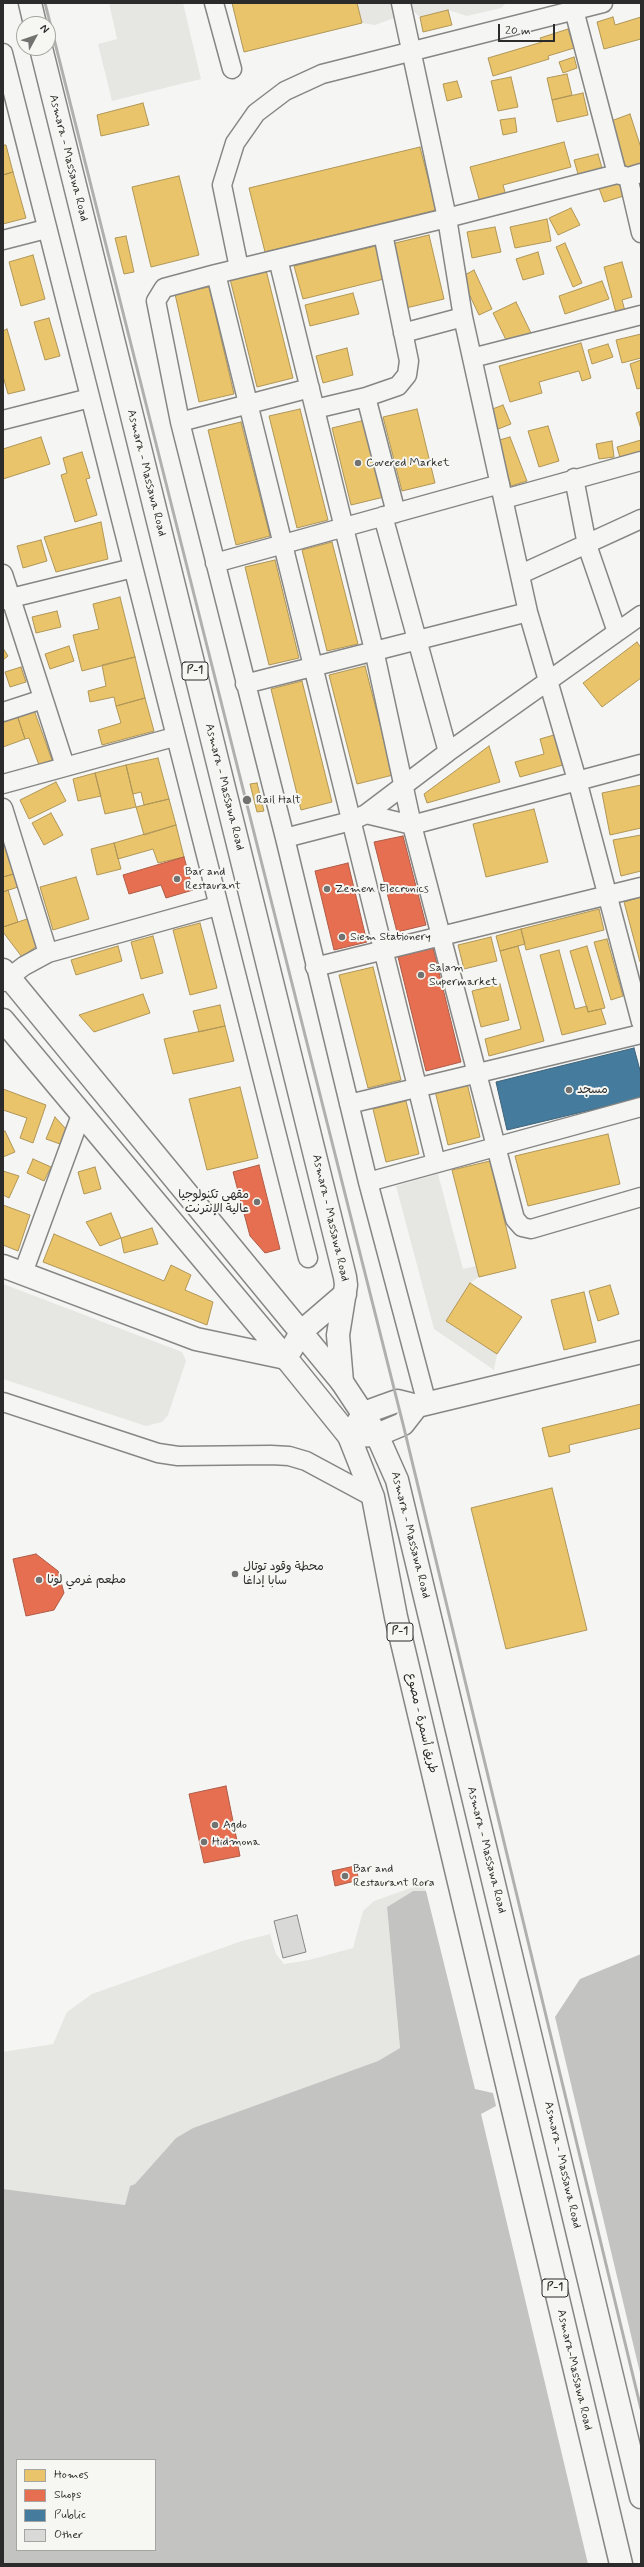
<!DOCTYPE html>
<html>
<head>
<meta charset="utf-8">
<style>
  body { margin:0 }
  #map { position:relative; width:644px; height:2567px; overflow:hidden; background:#f5f5f3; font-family:Mynerve,sans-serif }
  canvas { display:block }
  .frame { position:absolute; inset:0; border:4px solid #2b2b2b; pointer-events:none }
  .legend { position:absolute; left:16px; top:2459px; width:140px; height:92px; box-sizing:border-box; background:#f6f6f2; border:1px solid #a5a5a2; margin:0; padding:5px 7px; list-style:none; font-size:12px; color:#2b2b2b }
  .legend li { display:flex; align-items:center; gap:8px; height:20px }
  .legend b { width:20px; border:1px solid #a5a5a2 }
  .north { position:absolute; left:16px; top:16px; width:40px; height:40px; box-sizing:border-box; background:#f6f6f2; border:1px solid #a5a5a2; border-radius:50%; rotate:50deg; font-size:11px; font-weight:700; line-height:16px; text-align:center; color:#2b2b2b }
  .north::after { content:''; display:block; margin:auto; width:14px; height:18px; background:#727271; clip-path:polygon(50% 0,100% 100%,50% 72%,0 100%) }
  .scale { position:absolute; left:498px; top:24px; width:57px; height:18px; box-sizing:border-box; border:2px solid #2b2b2b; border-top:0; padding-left:5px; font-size:12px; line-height:14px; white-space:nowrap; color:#2b2b2b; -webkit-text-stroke:3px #f6f6f2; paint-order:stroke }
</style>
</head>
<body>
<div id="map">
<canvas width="644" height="2567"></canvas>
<div class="frame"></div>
<ul class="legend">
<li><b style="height:11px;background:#e9c46a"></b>Homes</li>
<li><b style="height:11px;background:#e76f51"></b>Shops</li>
<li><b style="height:11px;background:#457b9d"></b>Public</li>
<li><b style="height:11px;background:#d9d9d8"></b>Other</li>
</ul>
<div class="north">N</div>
<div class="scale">20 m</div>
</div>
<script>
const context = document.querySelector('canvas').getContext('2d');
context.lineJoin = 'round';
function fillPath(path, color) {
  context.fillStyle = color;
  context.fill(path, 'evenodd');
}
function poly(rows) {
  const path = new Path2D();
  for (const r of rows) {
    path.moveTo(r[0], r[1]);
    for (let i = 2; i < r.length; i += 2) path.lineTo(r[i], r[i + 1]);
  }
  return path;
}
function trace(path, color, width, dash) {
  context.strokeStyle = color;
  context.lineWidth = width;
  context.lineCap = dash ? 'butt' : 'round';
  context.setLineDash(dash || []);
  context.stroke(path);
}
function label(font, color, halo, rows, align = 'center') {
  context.font = font + ' Mynerve,"Playpen Sans Arabic",sans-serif';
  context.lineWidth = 4;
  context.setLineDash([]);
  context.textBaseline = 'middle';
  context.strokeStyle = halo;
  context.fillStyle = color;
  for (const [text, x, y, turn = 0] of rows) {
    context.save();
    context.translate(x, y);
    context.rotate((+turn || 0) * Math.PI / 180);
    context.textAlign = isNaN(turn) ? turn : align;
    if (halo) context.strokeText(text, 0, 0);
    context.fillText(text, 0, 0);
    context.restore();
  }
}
fillPath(poly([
  [109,3,183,3,201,79,112,101,98,44,117,39],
  [357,3,506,3,501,8,467,16,448,10,420,17,413,11,375,25,362,23],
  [438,1174,463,1269,476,1266,479,1277,470,1283,446,1321,497,1354,494,1370,434,1329,396,1186],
  [3,1284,182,1352,186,1361,168,1415,162,1422,146,1426,3,1379],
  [422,1884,426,1891,413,1891,387,1907,400,2048,378,2061,193,2128,176,2138,135,2184,130,2186,125,2205,3,2189,3,2052,53,2044,67,2012,92,1994,242,1941,270,1934,276,1954,284,1964,309,1960,353,1948,363,1911,374,1901]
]), '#e6e6e2');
fillPath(poly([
  [413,1891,426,1891,475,2089,493,2093,496,2106,481,2114,588,2564,3,2564,3,2189,125,2205,130,2186,135,2184,176,2138,193,2128,378,2061,400,2048,387,1907],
  [17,2460,155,2460,155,2550,17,2550],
  [641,1954,641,2377,555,2017,580,1979]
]), '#c3c3c1');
const homes = poly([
  [232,3,357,3,362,23,244,52,232,3],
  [448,10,452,25,423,32,420,17,448,10],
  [613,17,615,25,641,17,641,39,604,49,597,22,613,17],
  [568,29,574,48,548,56,549,59,493,76,488,58,542,42,540,38,568,29],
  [574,57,577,68,563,73,559,62,574,57],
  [567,74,572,95,552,100,547,78,567,74],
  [511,77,518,107,498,111,491,81,511,77],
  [457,81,462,97,447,101,443,84,457,81],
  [583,93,588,115,557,122,552,100,583,93],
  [143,103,149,125,101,136,97,115,143,103],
  [630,114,641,148,641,166,627,171,611,121,630,114],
  [515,118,517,132,503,135,500,120,515,118],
  [564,142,571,167,503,185,507,199,481,206,470,167,564,142],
  [3,145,6,145,13,172,3,175,3,145],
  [420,147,436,210,265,252,249,188,420,147],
  [598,154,604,175,580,181,574,160,598,154],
  [13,172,26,218,3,224,3,175,13,172],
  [179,176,199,255,151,267,132,187,179,176],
  [623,181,627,195,604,202,599,188,623,181],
  [571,208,580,225,558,235,549,218,571,208],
  [547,219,551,241,515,248,510,227,547,219],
  [495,227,501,252,472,258,467,232,495,227],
  [429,235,444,299,406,308,391,244,429,235],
  [126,236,134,272,124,274,115,238,126,236],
  [565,243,582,283,573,287,556,247,565,243],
  [380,245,388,278,303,299,294,266,380,245],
  [538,252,544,274,523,280,516,259,538,252],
  [33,255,45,299,21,306,9,262,33,255],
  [622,262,632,297,622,300,625,311,616,313,604,267,622,262],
  [266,270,293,378,257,387,230,279,266,270],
  [474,270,492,309,479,315,461,277,474,270],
  [602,281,609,299,565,314,559,296,602,281],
  [209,287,234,394,199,402,175,294,209,287],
  [353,293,359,314,310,326,305,305,353,293],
  [516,302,531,333,508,344,493,313,516,302],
  [49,318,60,356,45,360,34,322,49,318],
  [7,329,25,390,8,394,3,376,3,331,7,329],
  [641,334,641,358,622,363,616,340,641,334],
  [581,343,591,378,582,381,579,371,539,382,542,393,510,402,499,366,581,343],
  [608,344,613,357,592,364,588,350,608,344],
  [347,348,353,375,323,383,316,356,347,348],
  [641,360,641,388,637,389,630,364,641,360],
  [503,405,511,424,498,429,490,410,503,405],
  [300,409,328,520,297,528,269,416,300,409],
  [417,409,435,483,402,491,383,417,417,409],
  [641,411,641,429,636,413,641,411],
  [365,420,384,497,351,505,332,428,365,420],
  [241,422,270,536,236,545,208,430,241,422],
  [548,426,559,461,539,467,528,431,548,426],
  [41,437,50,464,3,479,3,449,41,437],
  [510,437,527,481,511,486,496,441,510,437],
  [641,440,641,455,621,461,617,447,641,440],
  [612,441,614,457,599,459,596,444,612,441],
  [82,452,90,478,86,479,97,515,75,522,61,475,67,473,63,458,82,452],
  [101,522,108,559,56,572,44,537,101,522],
  [41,540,47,561,23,568,17,546,41,540],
  [332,542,358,644,327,651,302,550,332,542],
  [275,560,299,658,269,665,245,567,275,560],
  [120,597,135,657,82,671,73,635,99,629,93,604,120,597],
  [57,611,61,627,36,633,32,617,57,611],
  [637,642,641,648,641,678,602,707,583,683,637,642],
  [69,646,74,661,50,669,45,654,69,646],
  [3,648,8,656,3,660,3,648],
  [135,657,145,698,116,706,114,697,90,702,88,691,106,686,102,665,135,657],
  [365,666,393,775,357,784,329,675,365,666],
  [21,667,26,682,10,687,5,672,21,667],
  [302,681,332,802,301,810,271,689,302,681],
  [145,698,154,731,102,745,98,730,121,723,116,706,145,698],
  [34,710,52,760,39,765,29,738,25,739,17,715,34,710],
  [17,715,25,739,3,747,3,720,17,715],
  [554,735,563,765,520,777,515,762,544,754,540,739,554,735],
  [489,746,500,782,427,803,424,794,489,746],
  [158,758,169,799,144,805,141,792,133,794,126,765,158,758],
  [126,765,136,807,105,814,95,773,126,765],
  [95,773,101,796,78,801,73,779,95,773],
  [56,782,66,801,29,819,20,800,56,782],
  [257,783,264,811,257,812,250,784,257,783],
  [641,785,641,828,610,835,602,793,641,785],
  [169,799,176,825,144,835,136,807,169,799],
  [534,809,548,862,486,877,473,824,534,809],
  [51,813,63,835,44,845,32,823,51,813],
  [176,825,184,857,158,863,153,849,118,859,114,843,176,825],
  [641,835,641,871,621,876,613,840,641,835],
  [8,841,17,873,3,877,3,842,8,841],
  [114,843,121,869,97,875,91,849,114,843],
  [17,873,21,886,3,892,3,877,17,873],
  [76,877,89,919,53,930,40,887,76,877],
  [8,890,18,922,3,927,3,892,8,890],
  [641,897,641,962,640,962,624,902,641,897],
  [599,909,604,930,526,950,521,929,599,909],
  [30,918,38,945,22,957,3,932,3,927,30,918],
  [200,923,217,988,190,995,173,930,200,923],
  [521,929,525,944,500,951,496,936,521,929],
  [153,936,163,973,141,979,131,942,153,936],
  [491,937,497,961,464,969,458,945,491,937],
  [607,939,623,996,611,1000,594,942,607,939],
  [118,946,122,961,76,975,71,960,118,946],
  [518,946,544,1041,489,1056,485,1039,521,1029,500,951,518,946],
  [587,946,605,1008,588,1012,570,951,587,946],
  [559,950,575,1009,587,1006,588,1012,601,1009,606,1024,562,1035,540,955,559,950],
  [373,967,401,1080,368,1088,339,975,373,967],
  [500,984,509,1020,481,1027,472,991,500,984],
  [143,994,150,1013,94,1032,79,1015,143,994],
  [220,1005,225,1026,199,1032,193,1011,220,1005],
  [225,1026,234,1061,173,1074,164,1039,225,1026],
  [467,1083,480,1137,448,1145,435,1091,467,1083],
  [240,1087,258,1158,207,1170,189,1099,240,1087],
  [3,1089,46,1105,33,1143,20,1138,27,1118,3,1110,3,1089],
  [406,1101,419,1154,386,1162,373,1109,406,1101],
  [55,1117,67,1130,60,1144,46,1139,55,1117],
  [5,1131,15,1152,3,1157,3,1132,5,1131],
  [608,1134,620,1184,528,1206,515,1156,608,1134],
  [33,1159,51,1167,44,1181,27,1173,33,1159],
  [490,1161,516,1268,479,1277,452,1170,490,1161],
  [95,1167,101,1189,84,1194,78,1172,95,1167],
  [3,1171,19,1176,9,1198,3,1195,3,1171],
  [3,1205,30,1215,18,1251,3,1245,3,1205],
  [111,1213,121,1238,100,1246,86,1222,111,1213],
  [152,1228,158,1244,124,1253,121,1238,152,1228],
  [54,1234,164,1281,171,1265,191,1275,185,1290,213,1302,207,1325,43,1262,54,1234],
  [470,1283,522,1317,497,1354,446,1321,470,1283],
  [610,1285,619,1314,598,1321,589,1291,610,1285],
  [584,1292,596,1342,564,1350,551,1300,584,1292],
  [641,1404,641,1428,569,1445,570,1452,549,1457,542,1428,641,1404],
  [552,1488,587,1630,506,1649,471,1508,552,1488]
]);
fillPath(homes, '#e9c46a');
trace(homes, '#b09657', 1);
const shops = poly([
  [403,836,426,925,397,932,374,842,403,836],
  [184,857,193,890,166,898,161,885,129,894,123,875,184,857],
  [348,863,367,942,334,950,315,871,348,863],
  [433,948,461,1062,426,1071,398,957,433,948],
  [259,1165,280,1249,265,1253,250,1236,233,1172,259,1165],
  [36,1554,58,1571,64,1593,54,1610,26,1616,13,1559,36,1554],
  [226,1786,240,1856,204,1863,189,1794,226,1786],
  [355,1866,359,1880,335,1886,332,1871,355,1866]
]);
fillPath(shops, '#e76f51');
trace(shops, '#af5b46', 1);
const public = poly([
  [634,1048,641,1074,641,1098,507,1130,496,1082,634,1048]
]);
fillPath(public, '#457b9d');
trace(public, '#3d637b', 1);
const building = poly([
  [297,1915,306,1952,283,1958,274,1921,297,1915]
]);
fillPath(building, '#d9d9d8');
trace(building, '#868685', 1);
const street = poly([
  [214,3,232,69],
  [401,3,447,218,463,317,528,612,577,780,641,1022],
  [574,10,617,174],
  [3,53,308,1258],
  [628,177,641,233],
  [3,240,46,229],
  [278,259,374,650,412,825,515,1219,522,1227,531,1229,641,1197],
  [239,268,222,185,235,143,256,113,285,91,322,74,603,3],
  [216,274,436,1163],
  [403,333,463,317],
  [472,358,641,315],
  [366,397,396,513],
  [315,409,366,397,398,386,407,375,409,361,383,234],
  [3,420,90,398],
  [180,422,310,388],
  [574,478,587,545,617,632],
  [504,499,641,461],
  [383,516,448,752],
  [215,563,500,484],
  [3,574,65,766],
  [521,574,641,519],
  [3,600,133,568],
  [245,684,528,612],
  [3,712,43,699],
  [3,784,174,737],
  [3,808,48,953],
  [366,814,412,825,641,764],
  [285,838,351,821,366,814,448,752,641,615],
  [315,967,641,887],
  [3,982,24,966,48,953,217,906],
  [349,1104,641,1034],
  [368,1182,641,1107],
  [23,1273,81,1115],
  [3,1402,158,1453,178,1456,271,1455,289,1456,306,1461,373,1497],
  [427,1404,368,1182,285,838,180,422,156,301,164,288,216,274,447,218,617,174,628,177,641,173]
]);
const secondary = poly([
  [3,970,342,1382],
  [3,1020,286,1358],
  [3,1266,196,1339,286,1358],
  [353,1430,364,1413,383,1406,397,1401,417,1406],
  [349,1436,377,1435,403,1424,417,1406,641,1352]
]);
const highway = poly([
  [30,3,35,24],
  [41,48,345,1277,346,1285,338,1335,342,1382,377,1435,397,1480,641,2497],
  [345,1294,302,1331,286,1358,349,1436,373,1497,396,1617,621,2564]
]);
trace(street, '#868685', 21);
trace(secondary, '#868685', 25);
trace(highway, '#868685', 25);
trace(street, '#f5f5f3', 18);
trace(secondary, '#f5f5f3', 22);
trace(highway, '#f5f5f3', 22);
trace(poly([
  [45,3,403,1424,641,2409]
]), '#b0b0af', 3);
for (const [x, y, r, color] of [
  [358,463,4,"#727271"],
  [247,800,5,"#727271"],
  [177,879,4,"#727271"],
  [327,889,4,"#727271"],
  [342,937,4,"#727271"],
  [421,975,4,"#727271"],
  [569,1090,4,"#727271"],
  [257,1202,4,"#727271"],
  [235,1574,4,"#727271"],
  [39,1580,4,"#727271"],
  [215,1825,4,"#727271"],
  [204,1842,4,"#727271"],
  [345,1876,4,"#727271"]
]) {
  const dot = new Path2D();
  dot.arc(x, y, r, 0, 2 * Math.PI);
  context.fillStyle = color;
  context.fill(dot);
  trace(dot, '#f6f6f2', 1.5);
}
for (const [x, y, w] of [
  [195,671,26],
  [400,1632,26],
  [555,2288,26]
]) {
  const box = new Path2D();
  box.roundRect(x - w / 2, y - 9, w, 18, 3);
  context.fillStyle = '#f6f6f2';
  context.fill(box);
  trace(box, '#2b2b2b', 1);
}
label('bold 11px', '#2b2b2b', null, [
  ["P-1",195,671],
  ["P-1",400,1632],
  ["P-1",555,2288]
]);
label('12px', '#2b2b2b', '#f6f6f2', [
  ["Asmara - Massawa Road",68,158,76],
  ["Asmara - Massawa Road",146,473,76],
  ["Asmara - Massawa Road",224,787,76],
  ["Asmara - Massawa Road",330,1218,77],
  ["Asmara - Massawa Road",410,1535,76],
  ["طريق أسمرة - مصوع",421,1723,77],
  ["Asmara - Massawa Road",486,1850,76],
  ["Asmara - Massawa Road",562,2165,77],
  ["Asmara-Massawa Road",574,2370,77]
]);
label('12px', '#2b2b2b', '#f6f6f2', [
  ["Covered Market",366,463],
  ["Rail Halt",256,800],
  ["Bar and",185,872],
  ["Restaurant",185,886],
  ["Zemen Elecronics",335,889],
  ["Siem Stationery",350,937],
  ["Salam",429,968],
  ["Supermarket",429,982],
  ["مسجد",577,1090],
  ["مقهى تكنولوجيا",249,1195,"right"],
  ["عالية الإنترنت",249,1209,"right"],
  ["محطة وقود توتال",243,1567],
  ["سابا إداغا",243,1581],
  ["مطعم غرمي لونا",47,1580],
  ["Agdo",223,1825],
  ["Hidmona",212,1842],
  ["Bar and",353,1869],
  ["Restaurant Rora",353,1883]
], 'left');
</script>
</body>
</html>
